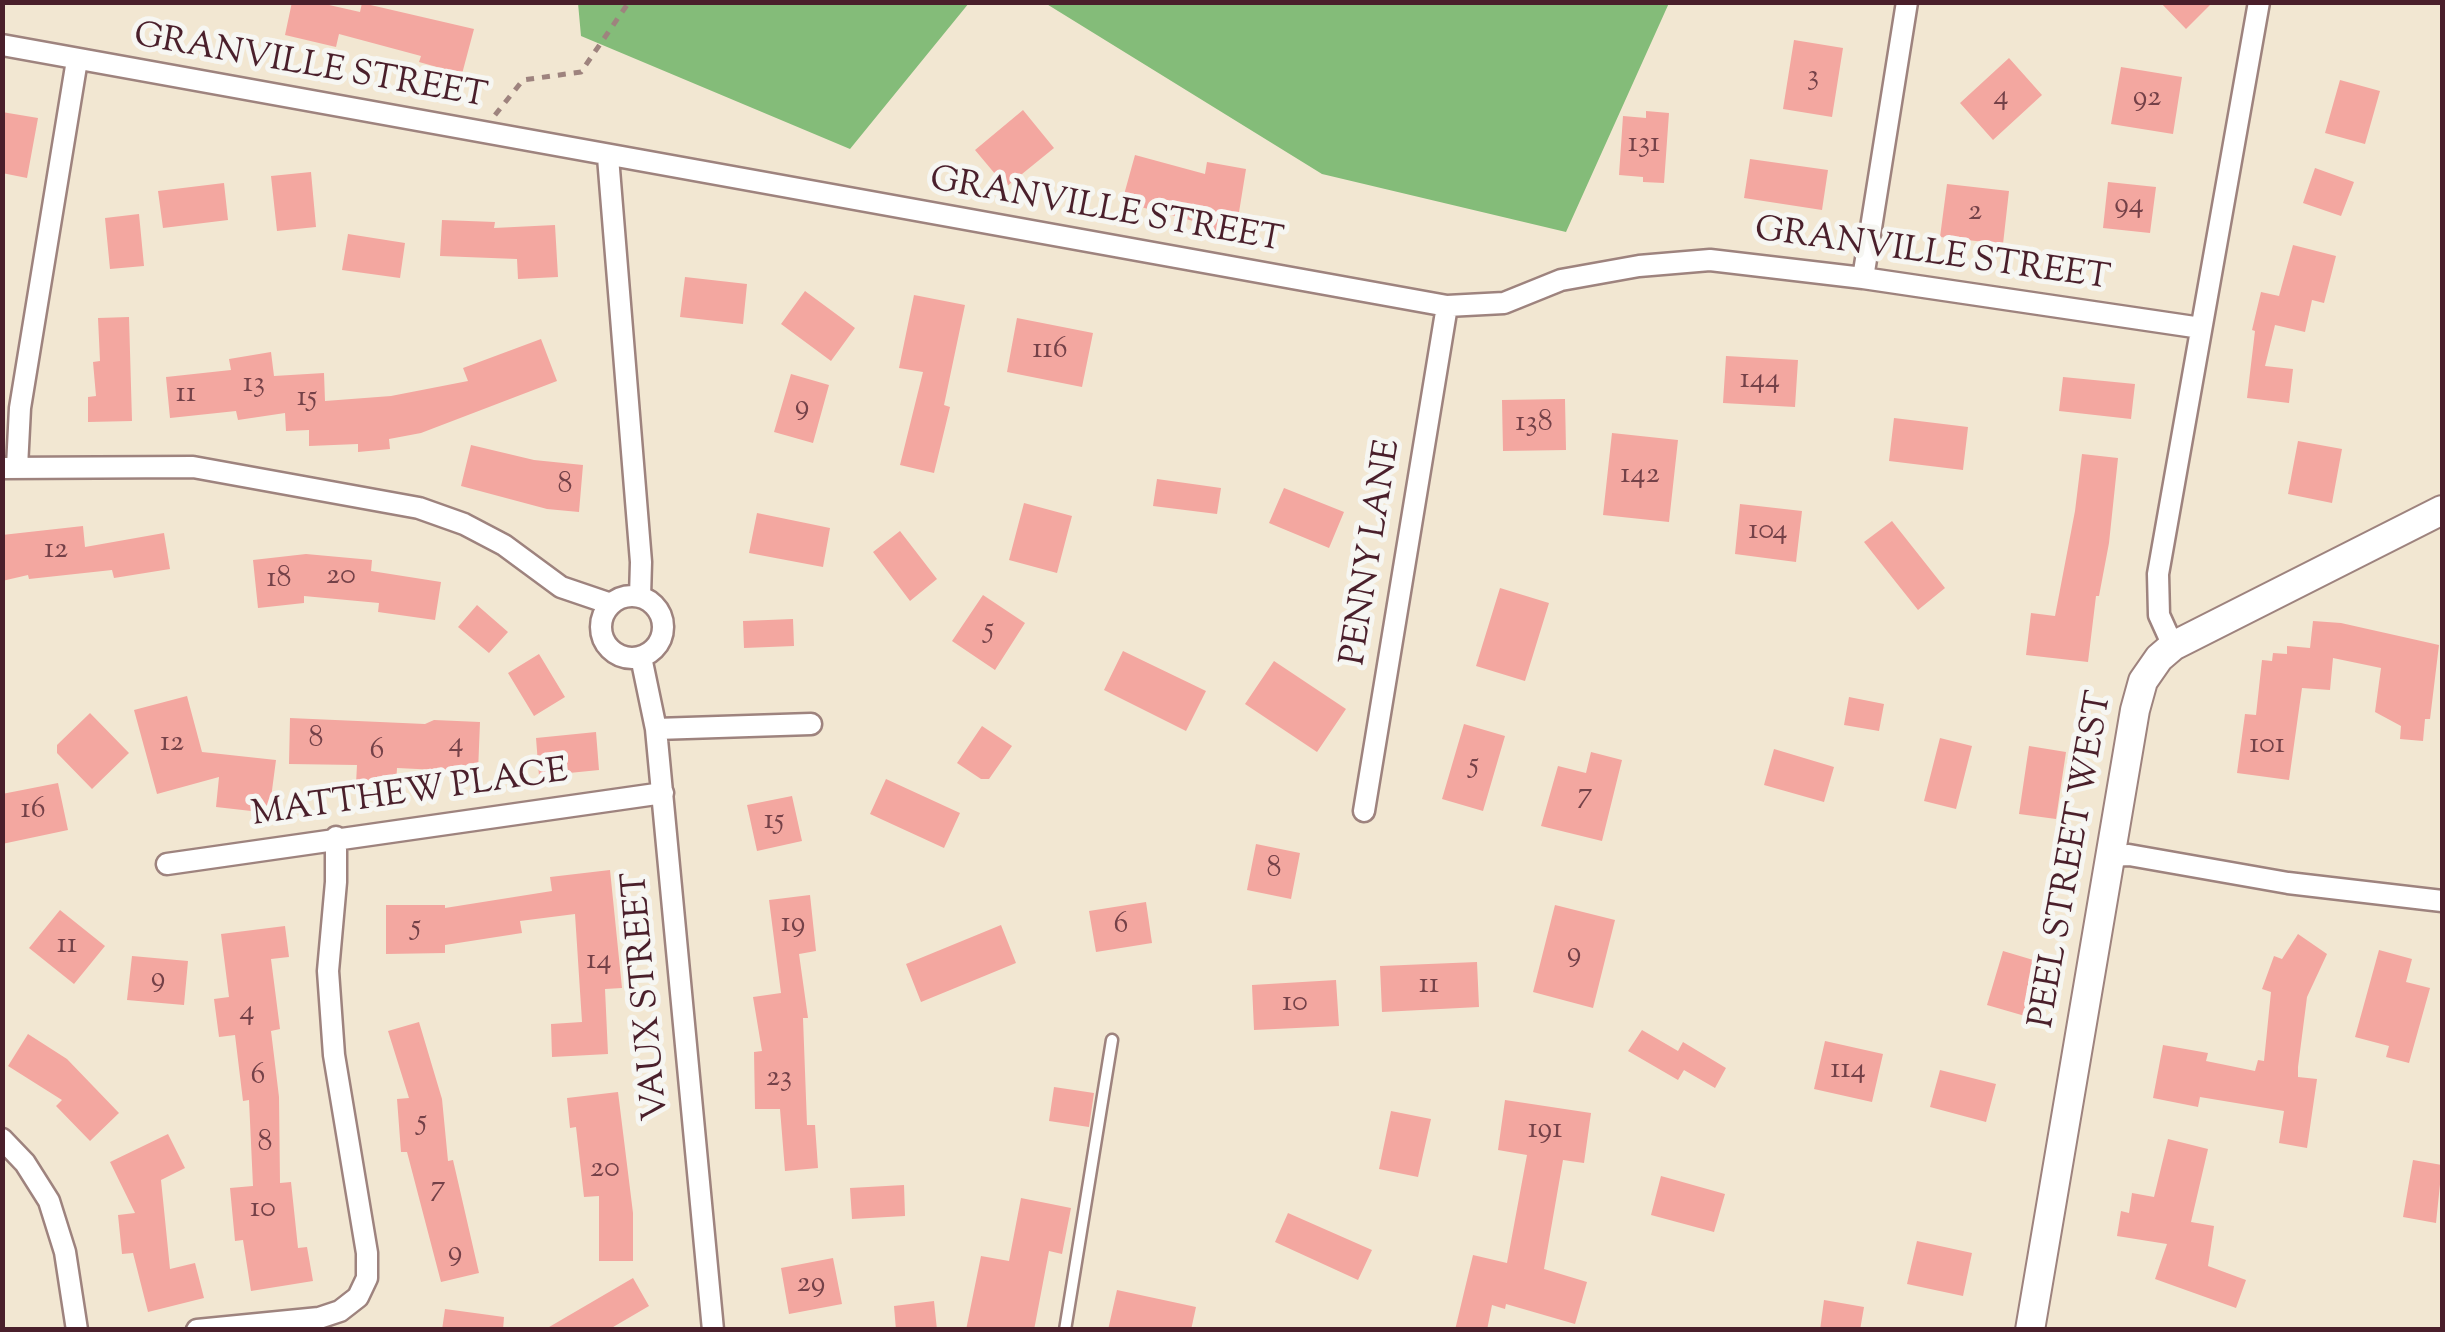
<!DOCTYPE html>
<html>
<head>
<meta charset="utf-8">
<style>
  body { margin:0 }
  #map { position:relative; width:2445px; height:1332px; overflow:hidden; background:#f2e7d2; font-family:"Sorts Mill Goudy",serif }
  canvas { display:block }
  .frame { position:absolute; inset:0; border:5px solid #4a1f2b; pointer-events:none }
</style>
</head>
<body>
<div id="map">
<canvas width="2445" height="1332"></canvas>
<div class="frame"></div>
</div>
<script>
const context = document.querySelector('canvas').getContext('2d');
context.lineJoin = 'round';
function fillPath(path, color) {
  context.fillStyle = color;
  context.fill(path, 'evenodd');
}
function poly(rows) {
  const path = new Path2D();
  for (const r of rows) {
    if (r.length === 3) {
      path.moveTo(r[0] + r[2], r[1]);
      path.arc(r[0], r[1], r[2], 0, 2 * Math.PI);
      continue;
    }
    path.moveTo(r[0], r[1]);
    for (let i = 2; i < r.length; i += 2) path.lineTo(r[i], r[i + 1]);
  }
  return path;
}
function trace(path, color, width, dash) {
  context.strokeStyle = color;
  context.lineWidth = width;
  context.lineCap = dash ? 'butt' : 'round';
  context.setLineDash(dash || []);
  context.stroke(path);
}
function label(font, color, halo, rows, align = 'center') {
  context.font = font + ' "Sorts Mill Goudy",serif';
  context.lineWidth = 10;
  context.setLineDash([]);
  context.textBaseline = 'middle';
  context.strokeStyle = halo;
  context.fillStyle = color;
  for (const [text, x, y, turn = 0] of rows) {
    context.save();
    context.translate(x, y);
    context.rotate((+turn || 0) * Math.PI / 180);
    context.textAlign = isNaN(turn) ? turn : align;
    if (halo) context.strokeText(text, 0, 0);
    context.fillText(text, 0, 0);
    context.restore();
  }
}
fillPath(poly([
  [578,3,578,2,969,3,850,149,581,36],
  [1045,3,1669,3,1566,232,1322,174]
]), '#84bc79');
fillPath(poly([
  [292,2,316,2,360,12,362,3,474,29,462,74,419,62,421,56,339,34,336,47,285,35],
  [2160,2,2213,2,2186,29],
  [1794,40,1843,48,1832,117,1783,109],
  [2009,58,2042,95,1993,140,1960,103],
  [2121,67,2182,77,2173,134,2111,124],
  [2340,80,2380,91,2365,144,2325,133],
  [1023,110,1054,148,1006,187,975,150],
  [1646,111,1669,113,1664,183,1643,182,1643,177,1619,175,1623,116,1646,118],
  [2,112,38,118,27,178,2,173],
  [1135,155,1205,174,1207,162,1246,169,1235,237,1195,230,1197,222,1122,202],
  [1750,159,1828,170,1822,210,1744,198],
  [2315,168,2354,182,2341,216,2303,203],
  [311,172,316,227,277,231,271,176],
  [2108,182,2156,187,2150,233,2103,228],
  [224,183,228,220,163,228,158,191],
  [1947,184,2009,191,2003,244,1940,237],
  [139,214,144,266,110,269,105,218],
  [442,220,495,222,494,228,555,225,558,277,518,279,517,259,440,256],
  [348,234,405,243,400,278,342,270],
  [2293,245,2336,256,2324,303,2312,300,2305,332,2275,325,2265,366,2293,369,2289,403,2247,398,2255,331,2252,330,2261,292,2279,296],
  [685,277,747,284,743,324,680,317],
  [805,291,855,328,831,361,781,324],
  [914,295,965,305,944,405,950,407,934,473,900,465,923,372,899,368],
  [129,317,132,421,88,422,88,397,96,396,93,362,100,361,98,318],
  [1017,318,1093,333,1082,387,1007,372],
  [541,339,557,381,421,433,389,439,390,449,358,452,358,444,309,446,309,430,286,431,285,413,238,420,236,411,170,418,166,377,231,370,229,359,271,352,274,376,324,373,325,401,391,396,468,381,463,368],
  [1726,356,1798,360,1795,407,1723,403],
  [791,374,829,385,813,443,774,432],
  [2063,377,2135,384,2131,419,2059,411],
  [1565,399,1566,450,1503,451,1502,400],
  [1894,418,1968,427,1963,470,1889,461],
  [1612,433,1678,440,1669,522,1603,515],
  [2298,441,2342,449,2332,503,2288,494],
  [471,445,534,460,583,465,579,512,547,509,461,486],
  [2082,454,2118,458,2109,543,2099,596,2096,596,2088,662,2026,655,2031,613,2055,616,2075,511],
  [1157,479,1221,488,1217,514,1153,506],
  [1284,488,1344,512,1329,548,1269,523],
  [1024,503,1072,516,1057,573,1009,560],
  [1740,504,1802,511,1796,562,1735,554],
  [757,513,830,528,823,567,749,553],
  [1892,521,1945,588,1918,610,1864,542],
  [83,526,85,547,164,533,170,569,114,578,112,570,29,579,28,575,2,581,2,535],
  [900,531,937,579,910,601,873,552],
  [306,554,372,560,371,571,441,582,435,620,378,612,379,603,304,596,304,603,258,608,253,560],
  [1500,588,1549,603,1525,681,1476,666],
  [983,595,1025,623,995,670,952,641],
  [477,605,508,632,489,653,458,627],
  [793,619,794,646,744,648,743,621],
  [2313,621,2341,623,2439,645,2430,719,2425,719,2423,741,2400,739,2401,726,2375,712,2381,668,2333,658,2330,690,2302,688,2289,780,2237,773,2245,714,2256,715,2262,660,2272,661,2273,653,2287,654,2287,646,2310,648],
  [1123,651,1206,691,1186,731,1104,690],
  [539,654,565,697,534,716,508,673],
  [1274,661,1346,709,1317,752,1245,704],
  [187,696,202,752,276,760,269,813,216,807,219,777,157,794,134,710],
  [1849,697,1884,704,1879,731,1844,725],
  [90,713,129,753,92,789,57,753,57,745],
  [290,718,425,724,434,720,480,722,478,772,397,768,396,785,356,784,357,765,289,764],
  [1464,724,1505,736,1483,811,1442,799],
  [982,726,1012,746,989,779,981,779,957,763],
  [596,732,599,770,539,776,536,738],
  [1940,738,1972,746,1956,809,1924,801],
  [2029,746,2066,752,2056,819,2019,814],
  [1774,749,1834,767,1824,802,1764,785],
  [1591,752,1622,760,1602,841,1541,826,1558,766,1586,773],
  [886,779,960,813,944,848,870,814],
  [58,783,68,830,2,844,2,794],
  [792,796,802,841,757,851,747,805],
  [1256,844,1300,853,1291,899,1247,890],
  [610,870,622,988,605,989,608,1054,552,1057,551,1024,582,1022,575,914,520,921,522,933,445,945,445,953,386,954,386,905,445,905,445,908,552,891,550,877],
  [810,895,816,951,799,954,808,1018,803,1018,807,1125,815,1125,818,1168,785,1171,780,1109,755,1109,754,1052,762,1051,753,997,781,993,769,900],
  [1146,902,1152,943,1096,952,1089,911],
  [1555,905,1615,920,1593,1008,1533,992],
  [60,910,105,946,74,984,29,948],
  [1001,925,1016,963,921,1002,906,964],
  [285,926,289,957,271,959,280,1029,271,1031,279,1097,280,1183,291,1182,298,1248,307,1247,313,1281,251,1291,243,1240,235,1241,230,1188,253,1186,249,1100,243,1101,235,1035,219,1037,214,999,229,997,221,934],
  [2298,934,2327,954,2307,997,2298,1067,2298,1077,2317,1079,2307,1148,2279,1143,2284,1111,2200,1097,2198,1107,2153,1098,2163,1045,2208,1053,2206,1061,2255,1071,2258,1060,2264,1061,2271,992,2262,989,2274,956,2282,959],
  [2379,950,2412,959,2406,982,2430,988,2409,1063,2386,1057,2389,1046,2355,1037],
  [2003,951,2040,962,2025,1016,1987,1005],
  [132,956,188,961,184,1005,127,1000],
  [1477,962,1479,1007,1382,1012,1380,966],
  [1336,980,1339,1026,1254,1030,1252,985],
  [419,1022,442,1099,448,1161,453,1160,479,1273,441,1282,407,1152,401,1152,397,1099,409,1098,388,1031],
  [1642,1030,1678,1051,1683,1042,1726,1068,1715,1088,1684,1070,1678,1080,1628,1051],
  [28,1034,67,1059,119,1113,90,1141,56,1106,62,1100,8,1066],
  [1825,1041,1883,1054,1872,1102,1814,1089],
  [1940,1070,1996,1084,1986,1122,1930,1107],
  [1054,1087,1094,1093,1089,1127,1049,1121],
  [618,1092,633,1213,633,1261,599,1261,599,1196,584,1197,576,1127,570,1128,567,1098],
  [1505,1100,1591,1113,1584,1163,1563,1160,1544,1269,1587,1282,1575,1324,1506,1304,1505,1309,1492,1305,1487,1330,1455,1330,1473,1255,1507,1263,1527,1155,1498,1150],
  [1391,1111,1431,1119,1418,1177,1379,1169],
  [168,1134,185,1168,161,1180,170,1269,195,1263,204,1298,148,1312,133,1253,122,1254,118,1215,135,1213,110,1162],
  [2168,1139,2208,1149,2191,1222,2214,1226,2208,1266,2246,1280,2236,1308,2155,1279,2167,1244,2117,1236,2121,1211,2129,1213,2132,1193,2154,1197],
  [2413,1160,2442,1165,2436,1223,2403,1217],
  [1661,1176,1725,1194,1714,1232,1651,1215],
  [904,1185,905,1216,852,1219,850,1188],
  [1021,1198,1071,1208,1062,1254,1049,1251,1034,1330,966,1330,981,1256,1009,1261],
  [1288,1213,1372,1250,1358,1280,1275,1242],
  [1917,1241,1972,1253,1963,1296,1907,1284],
  [833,1258,842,1304,789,1314,781,1268],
  [633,1278,649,1306,608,1330,544,1330],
  [1117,1290,1196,1307,1191,1330,1108,1330],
  [1824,1300,1864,1307,1860,1330,1820,1330],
  [934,1301,937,1330,896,1330,894,1306],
  [445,1309,504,1317,503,1330,442,1330]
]), '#f3a7a0');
const lane = poly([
  [1065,1330,1112,1040]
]);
const street = poly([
  [2,45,1447,306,1504,303,1561,280,1639,266,1710,260,1863,278,2201,328],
  [608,157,641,562,640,597],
  [1863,278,1907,2],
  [17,467,20,408,77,60],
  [2,468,193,467,419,508,464,524,504,545,561,587,611,604],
  [632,627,31],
  [2173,646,2159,615,2158,574,2259,2],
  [641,657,656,729,713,1330],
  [656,729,811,724],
  [1364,811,1447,306],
  [2111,856,2129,855,2288,883,2442,901],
  [167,864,663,793],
  [2,1139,25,1163,49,1201,65,1252,77,1330],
  [197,1330,319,1318,340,1311,358,1297,367,1278,367,1253,334,1055,328,971,336,882,336,837]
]);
const secondary = poly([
  [2030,1330,2135,710,2143,681,2159,658,2173,646,2442,510]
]);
trace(lane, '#9e837e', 15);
trace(street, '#9e837e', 25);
trace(secondary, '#9e837e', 32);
trace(poly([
  [495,115,523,80,581,72,629,2]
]), '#9e837e', 5, [8, 8]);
trace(lane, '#fff', 10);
trace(street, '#fff', 20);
trace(secondary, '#fff', 28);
label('30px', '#744148', null, [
  ["3",1813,79],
  ["4",2001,99],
  ["92",2147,100],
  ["131",1644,146],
  ["94",2129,207],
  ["2",1975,214],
  ["116",1050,352],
  ["144",1760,382],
  ["13",254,386],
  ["11",186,396],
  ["15",307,400],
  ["9",802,409],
  ["138",1534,425],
  ["142",1640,477],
  ["8",565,487],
  ["104",1768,533],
  ["12",56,552],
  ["20",341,578],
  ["18",279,581],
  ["5",989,632],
  ["8",316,741],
  ["12",172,745],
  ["4",456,746],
  ["101",2267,747],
  ["6",377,753],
  ["5",1474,767],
  ["7",1585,797],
  ["16",33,812],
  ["15",774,823],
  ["8",1274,871],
  ["19",793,926],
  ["6",1121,927],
  ["5",416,929],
  ["11",67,947],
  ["9",1574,956],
  ["14",599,963],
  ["9",158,981],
  ["11",1429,987],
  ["10",1295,1005],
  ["4",247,1014],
  ["114",1848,1072],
  ["6",258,1078],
  ["23",779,1080],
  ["5",422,1124],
  ["191",1545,1132],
  ["8",265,1145],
  ["20",605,1171],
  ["7",438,1190],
  ["10",263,1211],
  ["9",455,1255],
  ["29",811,1286]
]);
label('35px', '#4a1f2b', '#f6f6f2', [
  ["GRANVILLE STREET",310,69,10],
  ["GRANVILLE STREET",1106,213,10],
  ["GRANVILLE STREET",1932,257,8],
  ["PENNY LANE",1374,553,-81],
  ["MATTHEW PLACE",410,796,-8],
  ["PEEL STREET WEST",2074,860,-80],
  ["VAUX STREET",649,996,-95]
]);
</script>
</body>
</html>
